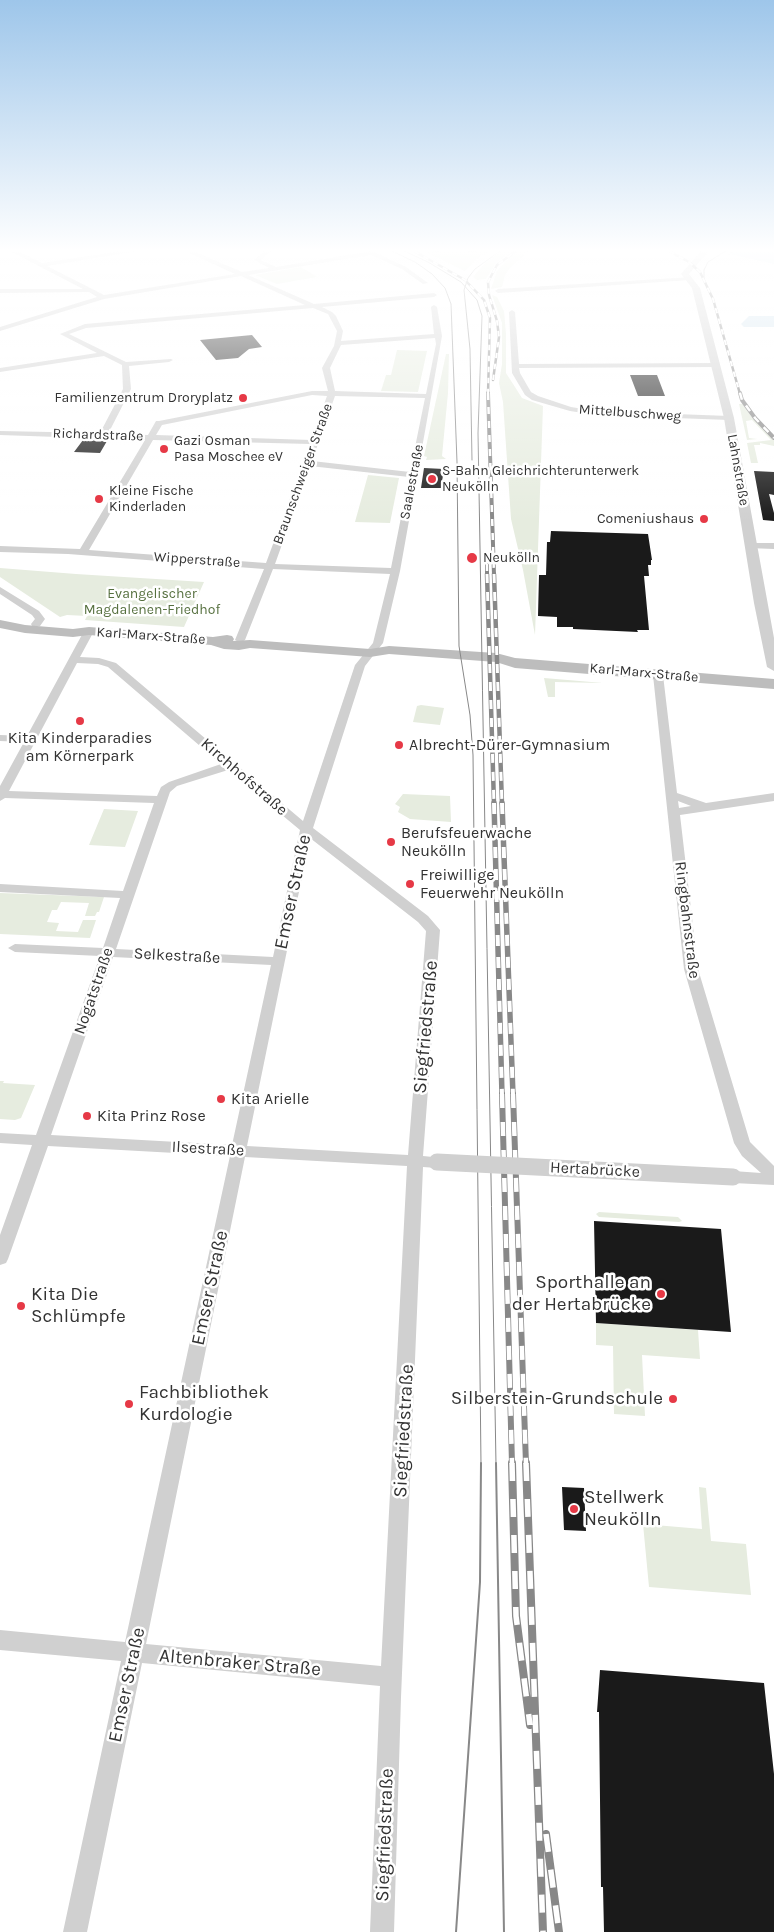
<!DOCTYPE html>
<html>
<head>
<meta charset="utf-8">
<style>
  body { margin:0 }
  canvas { display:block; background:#fff }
</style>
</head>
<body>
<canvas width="774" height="1932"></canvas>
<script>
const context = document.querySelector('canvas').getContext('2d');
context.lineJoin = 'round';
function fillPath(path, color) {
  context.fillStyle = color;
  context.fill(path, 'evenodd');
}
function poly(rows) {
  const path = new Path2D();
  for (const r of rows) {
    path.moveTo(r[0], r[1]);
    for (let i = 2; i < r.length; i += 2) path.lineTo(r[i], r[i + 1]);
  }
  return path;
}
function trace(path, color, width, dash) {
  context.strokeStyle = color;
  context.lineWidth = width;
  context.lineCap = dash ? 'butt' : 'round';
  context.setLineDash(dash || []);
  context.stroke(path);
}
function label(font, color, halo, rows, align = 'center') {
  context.font = font + ' Karla,sans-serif';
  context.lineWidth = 5;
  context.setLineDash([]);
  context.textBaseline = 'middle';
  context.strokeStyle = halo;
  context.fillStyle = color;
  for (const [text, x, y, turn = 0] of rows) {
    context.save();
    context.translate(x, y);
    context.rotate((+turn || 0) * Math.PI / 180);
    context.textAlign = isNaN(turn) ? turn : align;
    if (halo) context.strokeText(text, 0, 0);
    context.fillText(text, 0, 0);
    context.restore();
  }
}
fillPath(poly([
  [423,251,451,252,490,251,479,257,465,271],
  [502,251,512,251,496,263,486,279,477,280,473,277,486,262],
  [519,251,528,251,510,268,505,275,502,287,491,289,497,271,510,257],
  [301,267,317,277,277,284,255,275],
  [492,295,497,297,504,311,506,334,506,373,522,398,543,406,535,635,523,570,511,519,503,402,499,383,502,364,502,323],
  [397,350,427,351,418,392,381,391,386,375,391,375],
  [446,354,449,354,448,393,442,456,446,459,426,460,427,457,424,456],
  [739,404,743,404,751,416,774,439,774,446,760,443,760,445,754,445,758,463,751,463,747,443,771,440,752,420,746,421,749,438,757,439,747,440],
  [368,475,399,478,390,523,355,522],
  [0,568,76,574,204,582,184,627,85,620,87,616,67,615,60,617,0,577],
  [544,678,603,683,555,682,555,697,548,697],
  [421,705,444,708,440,725,413,722,417,706],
  [403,794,450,796,451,822,410,819,398,812,400,807,395,804],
  [104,809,138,811,125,847,89,845],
  [0,893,104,897,99,912,97,912,95,916,85,916,89,903,61,902,57,910,52,910,47,922,59,923,56,931,78,932,83,920,96,920,90,938,0,934],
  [0,1081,4,1081,3,1083,35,1085,21,1118,15,1120,0,1119],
  [599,1212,678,1217,682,1221,679,1222,599,1217,596,1214],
  [596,1323,698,1330,700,1359,642,1355,645,1416,614,1414,613,1346,596,1345],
  [699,1487,706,1488,711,1541,746,1544,751,1595,649,1587,643,1524,702,1529]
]), '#e6ecdf');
fillPath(poly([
  [734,251,774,251,774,264,728,254],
  [749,316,774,316,774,327,744,327,741,324]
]), '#cfe2ee');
fillPath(poly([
  [252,335,262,347,249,349,238,358,216,360,200,340],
  [630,375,657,375,665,396,638,396],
  [83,440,107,441,100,453,74,452],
  [424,468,444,469,441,488,421,488],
  [754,471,774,472,774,495,769,494,774,513,774,521,763,520],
  [551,531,648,534,652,560,651,560,651,565,648,565,649,576,644,576,649,630,637,630,638,632,573,629,573,627,557,627,557,617,538,616,539,575,546,575,547,542,550,542],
  [594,1221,721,1229,731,1332,596,1323],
  [562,1487,584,1488,586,1531,564,1530],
  [600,1670,764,1683,774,1774,774,1932,604,1932,603,1887,601,1887,599,1712,597,1712]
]), '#1a1a1a');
fillPath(poly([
  [10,251,18,251,42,263,121,251,137,251,47,266,104,295,235,274,185,251,193,251,242,272,269,268,254,260,264,251,271,251,261,260,276,267,372,251,406,267,428,283,423,284,402,269,371,255,248,275,314,304,434,293,437,295,434,297,322,307,332,312,336,316,343,331,341,341,434,334,431,307,434,305,437,307,442,336,400,571,383,643,365,666,313,828,428,916,440,930,423,1156,443,1158,445,1162,443,1166,437,1168,423,1167,401,1697,394,1932,370,1932,380,1686,142,1663,87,1932,63,1932,121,1661,0,1650,0,1630,125,1642,230,1156,48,1146,8,1259,6,1263,0,1265,0,1235,32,1145,0,1143,0,1133,36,1135,100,956,15,952,8,948,15,944,103,948,120,898,0,892,0,884,123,891,154,803,5,798,0,801,0,786,24,742,0,741,0,735,27,736,84,631,85,629,93,629,94,631,80,657,99,658,116,663,303,821,355,665,373,643,390,574,273,569,245,640,240,643,235,640,264,569,68,554,0,552,0,546,80,549,145,440,0,435,0,431,100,433,123,389,122,365,104,356,0,372,0,368,97,353,60,334,85,324,305,305,241,276,104,299,0,331,0,327,97,297,89,292,0,293,0,289,83,289,10,251],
  [313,308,328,314,337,331,334,346,322,368,328,391,312,391,159,421,156,421,148,435,108,434,131,389,129,366,169,362,173,360,171,359,126,362,69,334,86,328,313,308],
  [435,338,436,344,426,394,335,391,330,368,341,345,435,338],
  [312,395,327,396,311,440,156,435,162,425,312,395],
  [335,396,425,398,410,472,312,461,335,396],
  [153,440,310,444,266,563,89,550,153,440],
  [310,466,409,477,391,568,275,564,310,466],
  [77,663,98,664,108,667,221,764,169,782,161,787,157,796,9,791,77,663],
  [228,770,300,830,273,957,116,949,170,792,177,786,228,770],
  [310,838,418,922,426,931,408,1155,247,1146,310,838],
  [113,957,271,965,232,1145,51,1135,113,957],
  [245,1157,407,1166,381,1666,146,1644,245,1157],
  [692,277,690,280,498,293,495,291,498,289,692,277],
  [512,310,515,312,519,364,716,363,720,365,716,367,519,368,520,373,531,392,538,396,571,407,596,411,729,416,733,418,729,420,596,415,570,411,532,400,525,395,512,373,509,312,512,310],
  [751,543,774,543,774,549,748,548,748,544,751,543],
  [0,587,39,611,45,619,40,626,32,626,31,624,35,619,32,615,0,594,0,587],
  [658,672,663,675,677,793,706,803,774,793,774,801,680,815,698,969,750,1142,774,1166,774,1185,733,1183,727,1181,725,1177,727,1173,733,1171,761,1173,742,1156,734,1143,684,969,653,675,658,672],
  [678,801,691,806,679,808,678,801]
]), '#d0d0d0');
fillPath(poly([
  [701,251,709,251,689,274,700,288,734,418,774,638,774,671,767,667,754,603,724,418,692,288,681,274,701,251]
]), '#d0d0d0');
fillPath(poly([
  [0,620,25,625,73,629,89,627,213,637,227,635,232,636,234,639,233,641,250,640,370,649,389,646,496,653,515,658,774,679,774,689,515,668,496,662,389,654,370,657,250,648,239,650,224,649,211,645,89,635,73,637,25,633,0,628,0,620]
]), '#bdbdbd');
trace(poly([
  [392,251,415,262,432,274,445,288,451,304,457,462,459,646,470,715,473,755,481,1464],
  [404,251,428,262,461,282,477,300,482,316,478,433,496,1464],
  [704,280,704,270,708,262,726,251],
  [472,460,470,349,464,290,468,278,475,269,500,251]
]), '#888', 1);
trace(poly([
  [496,1463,504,1932],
  [456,1932,480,1582,481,1463]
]), '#888', 2);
const railFar5 = poly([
  [414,251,465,280,484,300,490,318,488,394],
  [669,251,689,262,700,272,713,299,740,394],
  [493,380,499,337,497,321,489,295,488,282,497,265,516,251]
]);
const railFar4 = poly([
  [488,393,494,575],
  [740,393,742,400,755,418,774,438],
  [487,564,487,575]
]);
const railFar3 = poly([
  [487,574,494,804],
  [494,574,502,804]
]);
const railFar2 = poly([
  [494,803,502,1095],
  [502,803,513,1095]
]);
const railFar1 = poly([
  [502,1094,512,1464],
  [513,1094,526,1464]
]);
const rail = poly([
  [512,1463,516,1616,530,1725],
  [526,1463,543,1932],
  [546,1834,559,1932]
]);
trace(railFar5, '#888', 2.5);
trace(railFar4, '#888', 4);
trace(railFar3, '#888', 4.5);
trace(railFar2, '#888', 5.5);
trace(railFar1, '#888', 6);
trace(rail, '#888', 8);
trace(railFar5, '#fff', 2, [5.5]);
trace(railFar4, '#fff', 2.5, [7]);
trace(railFar3, '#fff', 3, [9]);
trace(railFar2, '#fff', 4, [11]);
trace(railFar1, '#fff', 4.5, [14]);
trace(rail, '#fff', 5.5, [18]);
trace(poly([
  [437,1162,733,1177]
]), '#d0d0d0', 17);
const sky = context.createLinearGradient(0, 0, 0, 522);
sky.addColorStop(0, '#9ec6ea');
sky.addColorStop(0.48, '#fff');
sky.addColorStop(1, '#ffffff00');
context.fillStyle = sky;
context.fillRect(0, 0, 774, 522);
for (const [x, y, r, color] of [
  [243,398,5,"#e63946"],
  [164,449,5,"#e63946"],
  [432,479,5,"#e63946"],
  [99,499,5,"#e63946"],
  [704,519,5,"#e63946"],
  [472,558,6,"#e63946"],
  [80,721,5,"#e63946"],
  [399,745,5,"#e63946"],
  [391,842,5,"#e63946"],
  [410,884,5,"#e63946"],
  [221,1099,5,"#e63946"],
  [87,1116,5,"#e63946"],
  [661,1294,5,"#e63946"],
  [21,1306,5,"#e63946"],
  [673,1399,5,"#e63946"],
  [129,1404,5,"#e63946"],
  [574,1509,5,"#e63946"]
]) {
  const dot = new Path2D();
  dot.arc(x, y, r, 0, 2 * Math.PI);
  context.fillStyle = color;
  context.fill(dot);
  trace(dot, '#fff', 2);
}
label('14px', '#333', '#fff', [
  ["Familienzentrum Droryplatz",233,398,"right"],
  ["Gazi Osman",174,441],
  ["Pasa Moschee eV",174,457],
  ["S-Bahn Gleichrichterunterwerk",442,471],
  ["Neukölln",442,487],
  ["Kleine Fische",109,491],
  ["Kinderladen",109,507],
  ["Comeniushaus",694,519,"right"],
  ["Neukölln",483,558]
], 'left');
label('14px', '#333', '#fff', [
  ["Mittelbuschweg",630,413,4],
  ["Richardstraße",98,435,2],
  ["Lahnstraße",738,470,80],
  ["Braunschweiger Straße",303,474,-70],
  ["Saalestraße",412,482,-79],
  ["Wipperstraße",197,560,4],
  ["Karl-Marx-Straße",151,636,4],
  ["Karl-Marx-Straße",644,673,5]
]);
label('14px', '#56703f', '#fff', [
  ["Evangelischer",152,594],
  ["Magdalenen-Friedhof",152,610]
]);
label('16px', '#333', '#fff', [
  ["Kita Kinderparadies",80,738,"center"],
  ["am Körnerpark",80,756,"center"],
  ["Albrecht-Dürer-Gymnasium",409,745],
  ["Berufsfeuerwache",401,833],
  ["Neukölln",401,851],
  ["Freiwillige",420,875],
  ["Feuerwehr Neukölln",420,893],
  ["Kita Arielle",231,1099],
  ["Kita Prinz Rose",97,1116]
], 'left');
label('16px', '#333', '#fff', [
  ["Kirchhofstraße",244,777,41],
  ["Ringbahnstraße",687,920,83],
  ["Selkestraße",177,956,3],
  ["Nogatstraße",94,991,-71],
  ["Ilsestraße",208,1149,3],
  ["Hertabrücke",595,1170,3]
]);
label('19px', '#333', '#fff', [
  ["Emser Straße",293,892,-78],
  ["Siegfriedstraße",426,1027,-85],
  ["Emser Straße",210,1288,-78],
  ["Siegfriedstraße",404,1431,-87],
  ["Altenbraker Straße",240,1663,5],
  ["Emser Straße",127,1685,-78],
  ["Siegfriedstraße",385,1835,-88]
]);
label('19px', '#333', '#fff', [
  ["Sporthalle an",651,1283,"right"],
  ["der Hertabrücke",651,1305,"right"],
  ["Kita Die",31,1295],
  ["Schlümpfe",31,1317],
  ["Fachbibliothek",139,1393],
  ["Kurdologie",139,1415],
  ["Silberstein-Grundschule",663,1399,"right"],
  ["Stellwerk",584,1498],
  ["Neukölln",584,1520]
], 'left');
</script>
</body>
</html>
